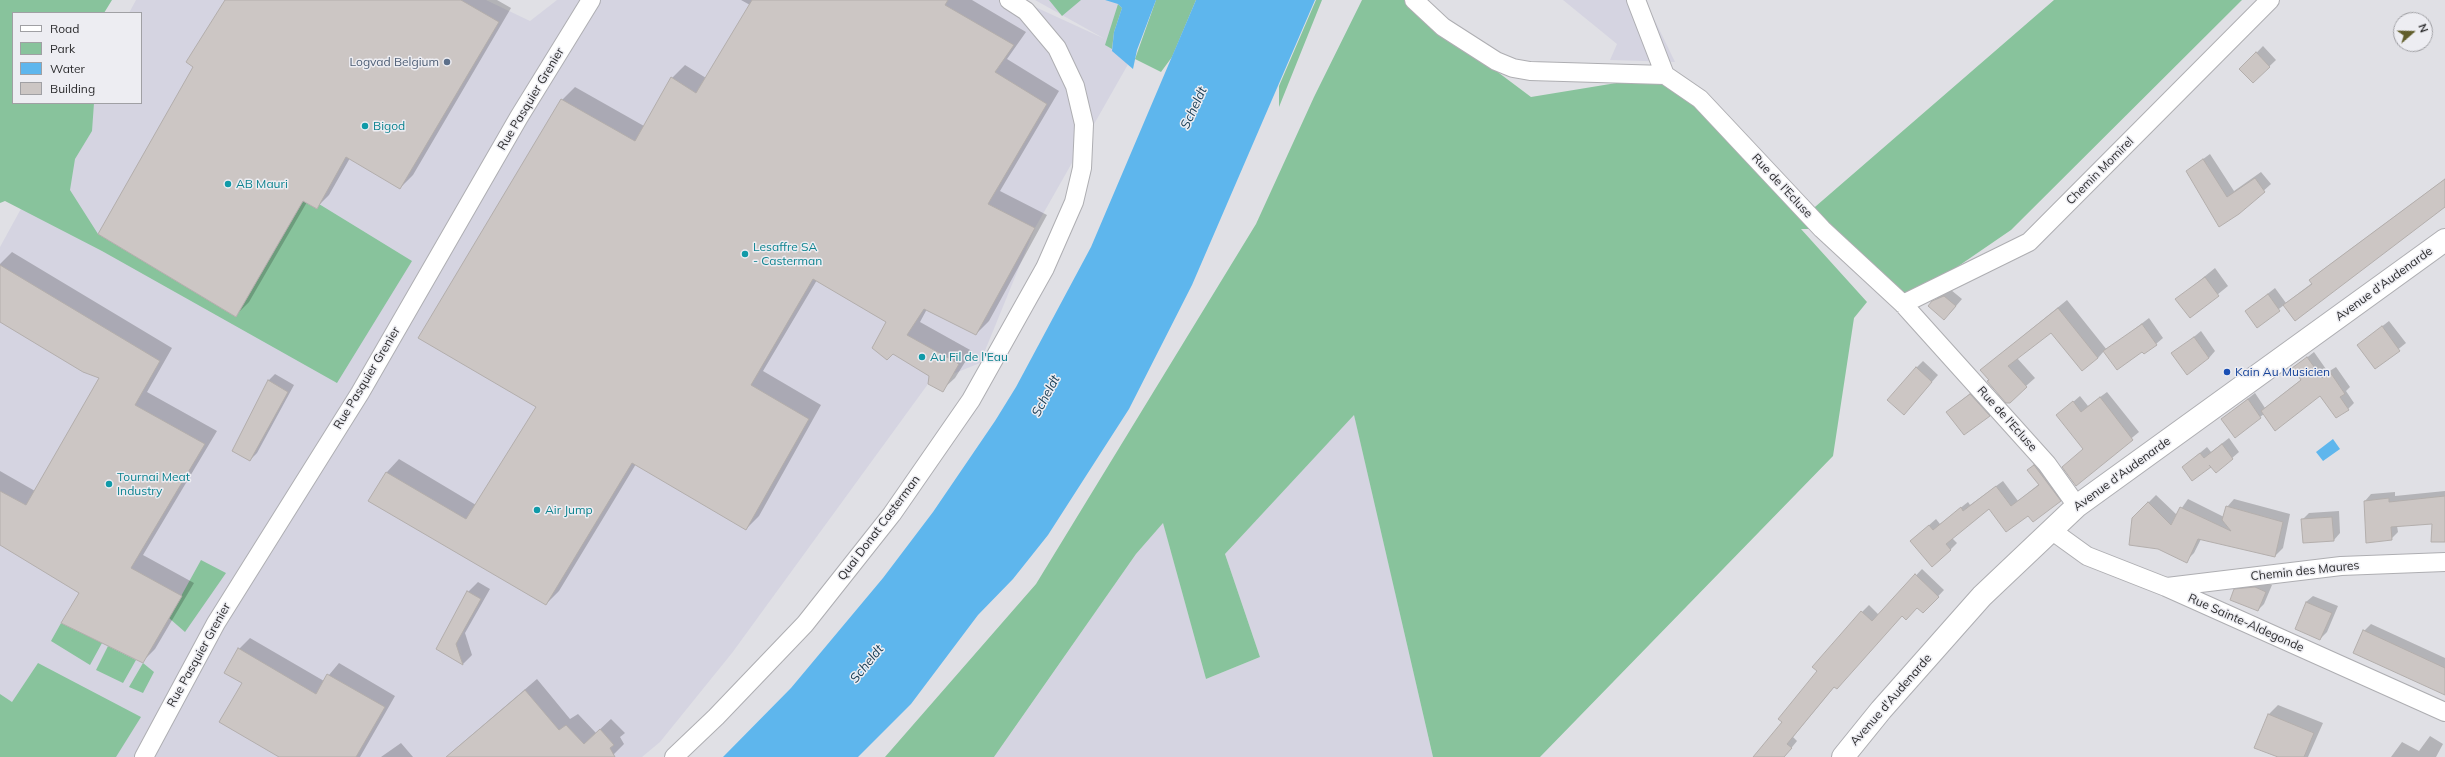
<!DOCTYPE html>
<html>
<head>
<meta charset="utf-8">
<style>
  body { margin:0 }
  #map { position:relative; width:2445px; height:757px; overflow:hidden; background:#e0e0e5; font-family:Mulish,sans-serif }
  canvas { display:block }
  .legend { position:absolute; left:12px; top:12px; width:130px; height:92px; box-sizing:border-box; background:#ededf2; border:1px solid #a0a0a4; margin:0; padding:5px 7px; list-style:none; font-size:12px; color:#2c2c2e }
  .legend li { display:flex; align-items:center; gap:8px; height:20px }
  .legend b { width:20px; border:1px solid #a0a0a4 }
  .north { position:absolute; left:2393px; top:12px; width:40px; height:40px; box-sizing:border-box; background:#ededf2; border:1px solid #a0a0a4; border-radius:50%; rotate:70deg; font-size:11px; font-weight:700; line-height:16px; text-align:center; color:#2c2c2e }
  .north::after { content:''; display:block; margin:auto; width:14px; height:18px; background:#615e2b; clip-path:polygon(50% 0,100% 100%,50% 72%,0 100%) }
</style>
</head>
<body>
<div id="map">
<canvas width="2445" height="757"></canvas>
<ul class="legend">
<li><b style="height:5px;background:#fff"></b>Road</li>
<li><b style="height:11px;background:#88c39c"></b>Park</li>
<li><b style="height:11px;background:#5eb6ed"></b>Water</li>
<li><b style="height:11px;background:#ccc6c4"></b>Building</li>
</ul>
<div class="north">N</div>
</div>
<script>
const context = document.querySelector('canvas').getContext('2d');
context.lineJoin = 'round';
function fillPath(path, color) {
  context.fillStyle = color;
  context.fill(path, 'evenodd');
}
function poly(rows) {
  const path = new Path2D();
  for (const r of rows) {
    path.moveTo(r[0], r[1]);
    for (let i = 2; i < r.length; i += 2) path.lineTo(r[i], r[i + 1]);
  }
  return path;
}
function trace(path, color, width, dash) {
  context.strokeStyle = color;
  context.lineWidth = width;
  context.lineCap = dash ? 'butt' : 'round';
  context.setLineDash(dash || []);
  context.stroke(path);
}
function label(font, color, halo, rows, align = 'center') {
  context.font = font + ' Mulish,sans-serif';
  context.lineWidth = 3;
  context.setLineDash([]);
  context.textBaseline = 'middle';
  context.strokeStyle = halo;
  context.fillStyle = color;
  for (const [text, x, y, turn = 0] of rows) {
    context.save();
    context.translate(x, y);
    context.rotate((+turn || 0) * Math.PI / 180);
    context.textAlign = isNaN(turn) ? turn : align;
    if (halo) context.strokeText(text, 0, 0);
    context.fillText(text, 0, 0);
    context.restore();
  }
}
fillPath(poly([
  [136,0,486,0,530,21,557,0,1020,0,1105,39,1035,0,1136,0,1135,52,1035,228,980,363,928,384,732,653,660,742,642,757,0,757,0,247,79,103,141,103,141,13,129,13],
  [1563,0,1645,0,1675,62,1610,60,1617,44],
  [1354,414,1433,757,994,757,1136,554,1163,522,1206,679,1260,657,1225,554]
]), '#d5d4e1');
fillPath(poly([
  [0,0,112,0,104,13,13,13,13,103,94,103,92,131,75,159,70,190,98,234,236,317,303,201,317,209,319,204,412,261,337,383,102,251,5,201,0,203],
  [1049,0,1081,0,1062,16],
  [1156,0,1196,0,1172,57,1161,72,1135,59],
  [1316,0,1322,0,1279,107,1279,86],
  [1362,0,1405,0,1411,7,1531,97,1665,75,1822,229,1801,229,1867,302,1854,318,1833,456,1540,757,1433,757,1354,415,1225,554,1260,657,1206,679,1163,523,1136,554,994,757,885,757,1036,584,1256,224,1314,97],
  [2054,0,2242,0,2011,230,1903,304,1808,213],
  [1118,4,1122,8,1114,32,1112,49,1105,45],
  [201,560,226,573,185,632,169,618],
  [61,623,102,643,90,665,51,641],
  [108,646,136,660,123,683,96,670],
  [38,663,141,717,116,757,0,757,0,694,12,702],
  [143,663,154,672,143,693,129,687]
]), '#88c39c');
fillPath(poly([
  [1105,0,1156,0,1137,50,1133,69,1112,51,1114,32,1122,8,1118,4],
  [1196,0,1315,0,1192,285,1129,409,1048,535,1013,579,978,615,911,704,858,757,723,757,791,688,883,578,933,512,995,421,1016,387,1091,247],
  [2333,439,2340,449,2323,461,2316,452]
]), '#5eb6ed');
fillPath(poly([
  [226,0,497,0,511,8,413,175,400,188,350,158,329,195,316,208,307,202,249,302,236,315,195,66],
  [741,0,972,0,1026,32,1007,59,1059,91,1000,191,1047,215,989,321,976,334,927,309,920,322,972,351,955,378,942,390,930,376,893,353,887,322,817,280,763,371,821,405,759,516,746,529,636,464,559,591,546,604,370,501,387,472,399,459,476,505,537,407,562,100,575,87,644,126,672,78,685,65,706,78,750,5],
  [2263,46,2276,60,2253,82,2241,69],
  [2210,154,2234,191,2261,172,2271,184,2238,214,2187,171],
  [2445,179,2445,207,2284,305,2257,326,2246,311,2275,288,2286,303,2312,283,2310,280,2317,274],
  [12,252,172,348,147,392,217,431,143,555,194,583,155,649,142,662,81,593,0,544,0,471,35,491,100,377,0,321,0,264],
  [2215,268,2228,286,2190,317,2177,299],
  [1951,290,1962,299,1951,312,1933,302,1940,295],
  [2067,300,2107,350,2149,318,2163,338,2156,344,2142,351,2104,351,2098,358,2051,331,2017,358,2035,378,2026,386,1990,379,1981,370],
  [2389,321,2406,343,2375,368,2358,345],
  [2201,331,2215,351,2209,358,2173,354],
  [2314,352,2328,372,2336,367,2350,387,2346,391,2354,403,2348,409,2320,395,2264,414,2235,436,2222,419,2255,393,2265,408,2302,379,2294,368],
  [1923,361,1938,375,1910,407,1916,368],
  [275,374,294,385,257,453,250,460,233,451,269,380],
  [1977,388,1995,409,1989,415,1954,406],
  [2107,392,2139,432,2076,484,2084,449,2058,415,2080,396,2088,406],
  [2229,438,2239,452,2216,472,2211,465,2183,467,2207,447,2211,452],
  [2035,463,2066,494,2060,500,2028,514,1990,508,1952,538,1957,543,1950,550,1911,541,1936,519,1940,524,1968,502,1970,505,2003,481,2018,501,2039,484,2029,470],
  [2445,491,2445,541,2433,522,2397,526,2398,532,2391,539,2365,501,2371,494,2395,492,2395,496],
  [2156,495,2177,515,2188,499,2224,517,2227,507,2234,499,2290,514,2283,548,2275,556,2201,539,2194,553,2186,561,2133,518],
  [2339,511,2340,533,2334,540,2302,520,2309,513],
  [1922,569,1944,590,1929,606,1917,607,1902,615,1835,686,1793,737,1797,741,1784,757,1754,757,1784,722,1818,671,1813,667,1862,612,1869,605,1879,615],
  [2262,581,2272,585,2264,604,2258,610,2235,590,2242,583],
  [478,582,490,589,465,633,472,655,463,664,437,649,468,592],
  [2313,596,2338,606,2327,632,2320,639,2306,602],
  [2371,624,2445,658,2445,693,2364,631],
  [250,638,324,681,339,663,395,696,360,757,281,757,243,683,239,649],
  [537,679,570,719,578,714,596,733,611,719,625,733,620,737,624,744,611,757,446,757],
  [2278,705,2323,723,2308,757,2281,757,2269,714],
  [2430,736,2443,744,2436,757,2391,757,2402,742,2419,751],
  [401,743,413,757,381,757]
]), '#0003');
const building = poly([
  [225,0,461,0,499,22,400,189,346,157,317,209,303,201,236,317,98,234,193,67,186,62,225,0],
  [752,0,948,0,945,5,1014,45,995,72,1047,104,988,204,1035,228,976,335,924,309,907,335,959,364,943,392,928,384,929,376,893,354,887,360,872,348,886,322,813,279,751,385,809,419,746,530,632,463,546,605,368,501,386,472,466,519,536,407,418,338,561,99,635,141,671,77,696,93,752,0],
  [2256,52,2270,67,2253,83,2239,69,2256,52],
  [2203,159,2227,197,2255,178,2265,192,2239,214,2219,227,2186,171,2203,159],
  [2445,179,2445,207,2295,321,2283,305,2312,284,2309,280,2445,179],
  [0,265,160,361,135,405,205,444,131,568,182,596,143,663,61,623,79,593,0,545,0,491,26,505,99,378,83,372,0,322,0,265],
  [2205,277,2219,296,2190,318,2175,299,2205,277],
  [2268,294,2280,311,2257,328,2245,311,2268,294],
  [1944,296,1956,306,1944,320,1928,306,1932,301,1944,296],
  [2058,308,2098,358,2082,371,2051,333,2008,366,2027,387,2010,403,2006,403,1987,381,1989,380,1980,370,2058,308],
  [2142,324,2157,345,2144,354,2142,352,2117,370,2103,351,2142,324],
  [2382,326,2400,351,2375,369,2357,345,2382,326],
  [2194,337,2209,358,2187,375,2171,353,2194,337],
  [2307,357,2322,378,2330,372,2345,394,2340,397,2349,410,2336,418,2320,396,2275,431,2261,411,2301,380,2292,368,2307,357],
  [1916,367,1932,382,1904,415,1887,400,1916,367],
  [268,380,288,392,250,461,232,451,268,380],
  [1970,394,1990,416,1964,435,1946,412,1970,394],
  [2100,397,2133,440,2076,486,2062,467,2083,449,2056,415,2073,401,2081,412,2100,397],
  [2248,399,2261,418,2235,438,2221,419,2248,399],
  [2222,444,2233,459,2216,473,2209,465,2211,467,2192,481,2182,467,2200,453,2204,458,2222,444],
  [2034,465,2061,501,2033,522,2028,516,2006,532,1989,509,1946,544,1951,550,1932,567,1910,541,1929,525,1933,530,1961,507,1963,511,1996,486,2011,506,2039,485,2027,470,2034,465],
  [2445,496,2445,542,2431,542,2432,524,2391,527,2392,540,2366,543,2364,501,2389,498,2389,502,2445,496],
  [2148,502,2171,525,2180,507,2231,531,2222,520,2226,506,2283,522,2275,557,2198,539,2187,563,2158,549,2129,545,2132,518,2148,502],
  [2332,517,2334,541,2303,543,2301,519,2332,517],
  [1915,574,1939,597,1923,613,1917,608,1906,620,1902,616,1837,689,1834,687,1787,744,1792,748,1784,757,1753,757,1782,722,1778,719,1817,671,1812,667,1861,611,1872,621,1915,574],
  [2255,587,2266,592,2258,611,2230,600,2234,589,2255,587],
  [467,591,481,599,456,644,463,665,436,649,467,591],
  [2306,602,2332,613,2320,640,2295,629,2306,602],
  [2363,630,2445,668,2445,695,2353,653,2363,630],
  [238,648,316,694,327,674,385,707,356,757,279,757,219,722,242,683,224,673,238,648],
  [525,690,559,730,566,725,584,744,600,729,614,745,610,748,615,757,446,757,525,690],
  [2268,714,2314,733,2304,757,2278,757,2254,748,2268,714]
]);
fillPath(building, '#ccc6c4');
trace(building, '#b3aeac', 1);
const minor = poly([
  [1414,0,1443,27,1496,61,1513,68,1530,71,1665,75,1700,99,1822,229,1903,304,2047,464,2077,506],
  [1636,0,1665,75],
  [1903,304,2029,242,2270,0],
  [2051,530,2087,556,2166,587,2445,712],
  [2167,587,2341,566,2445,562],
  [144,757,216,623,360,393,519,117,591,0],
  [674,757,716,717,805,624,892,514,971,400,1045,268,1074,202,1082,168,1084,124,1075,86,1057,48,1026,11,1009,0]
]);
const major = poly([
  [1843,757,1881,710,1982,596,2077,506,2445,240]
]);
trace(minor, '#aeaeb2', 20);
trace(major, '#aeaeb2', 24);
trace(minor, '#fff', 18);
trace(major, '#fff', 22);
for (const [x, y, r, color] of [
  [447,62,4,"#5c6f8a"],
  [365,126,4,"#0f9aa8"],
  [228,184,4,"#0f9aa8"],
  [745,254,4,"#0f9aa8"],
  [922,357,4,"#0f9aa8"],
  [2227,372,4,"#1a4fb4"],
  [109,484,4,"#0f9aa8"],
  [537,510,4,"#0f9aa8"]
]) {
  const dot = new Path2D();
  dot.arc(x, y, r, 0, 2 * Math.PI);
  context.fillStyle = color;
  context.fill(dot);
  trace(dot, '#ededf2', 1.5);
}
label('12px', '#4e5e75', '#ededf2', [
  ["Logvad Belgium",439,62]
], 'right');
label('12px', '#2c2c2e', '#ededf2', [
  ["Rue Pasquier Grenier",531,99,-59],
  ["Chemin Momirel",2100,171,-45],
  ["Rue de l'Ecluse",1782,186,47],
  ["Avenue d'Audenarde",2384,284,-36],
  ["Rue Pasquier Grenier",367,378,-59],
  ["Rue de l'Ecluse",2007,419,48],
  ["Avenue d'Audenarde",2122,474,-36],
  ["Quai Donat Casterman",879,528,-53],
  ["Chemin des Maures",2305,571,-6],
  ["Rue Sainte-Aldegonde",2246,623,24],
  ["Rue Pasquier Grenier",199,655,-61],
  ["Avenue d'Audenarde",1891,700,-49]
]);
label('12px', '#0d838f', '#ededf2', [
  ["Bigod",373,126],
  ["AB Mauri",236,184],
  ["Lesaffre SA",753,247],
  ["- Casterman",753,261],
  ["Au Fil de l'Eau",930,357],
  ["Tournai Meat",117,477],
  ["Industry",117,491],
  ["Air Jump",545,510]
], 'left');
label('12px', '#164399', '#ededf2', [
  ["Kain Au Musicien",2235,372]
], 'left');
label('italic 13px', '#1c4158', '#ededf2', [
  ["Scheldt",1194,108,-65],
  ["Scheldt",1046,396,-62],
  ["Scheldt",867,664,-51]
]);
</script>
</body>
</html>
